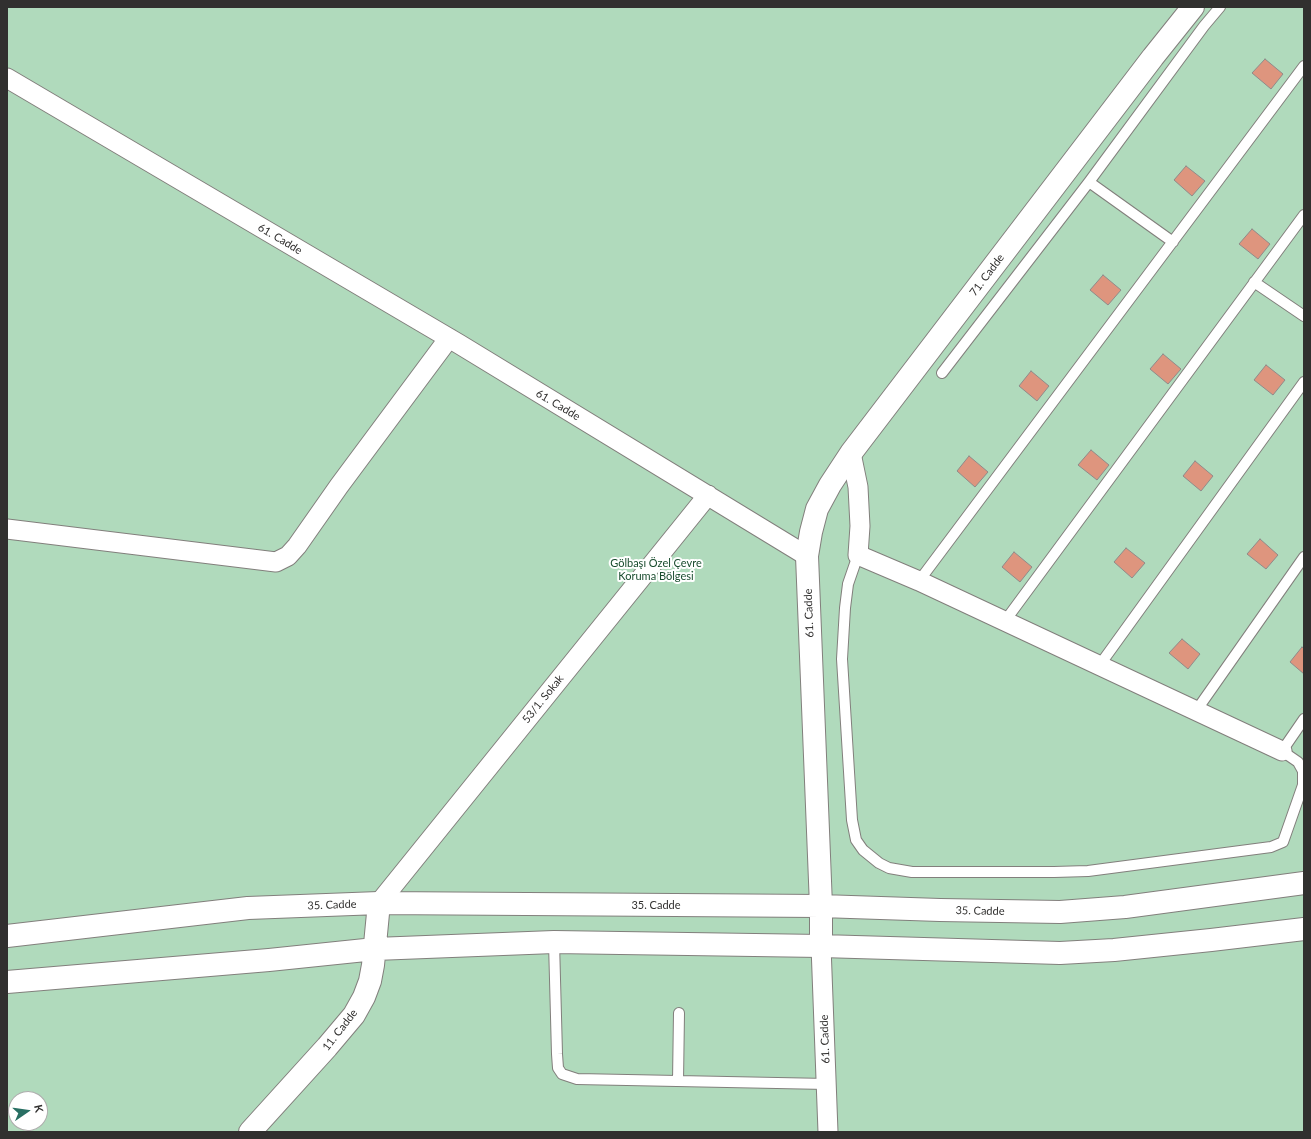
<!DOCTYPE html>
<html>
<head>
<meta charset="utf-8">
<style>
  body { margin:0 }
  #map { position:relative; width:1311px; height:1139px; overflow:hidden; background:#e0ddda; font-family:Lato,sans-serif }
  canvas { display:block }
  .frame { position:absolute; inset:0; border:8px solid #31302f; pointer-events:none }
  .north { position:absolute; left:8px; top:1091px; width:40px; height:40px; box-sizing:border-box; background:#fff; border:1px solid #adacac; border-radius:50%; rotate:77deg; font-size:11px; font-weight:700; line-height:16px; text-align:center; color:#31302f }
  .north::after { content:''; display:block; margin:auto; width:14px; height:18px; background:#296f63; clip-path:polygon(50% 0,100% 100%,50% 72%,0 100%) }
</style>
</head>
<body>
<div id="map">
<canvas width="1311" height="1139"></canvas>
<div class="frame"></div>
<div class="north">K</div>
</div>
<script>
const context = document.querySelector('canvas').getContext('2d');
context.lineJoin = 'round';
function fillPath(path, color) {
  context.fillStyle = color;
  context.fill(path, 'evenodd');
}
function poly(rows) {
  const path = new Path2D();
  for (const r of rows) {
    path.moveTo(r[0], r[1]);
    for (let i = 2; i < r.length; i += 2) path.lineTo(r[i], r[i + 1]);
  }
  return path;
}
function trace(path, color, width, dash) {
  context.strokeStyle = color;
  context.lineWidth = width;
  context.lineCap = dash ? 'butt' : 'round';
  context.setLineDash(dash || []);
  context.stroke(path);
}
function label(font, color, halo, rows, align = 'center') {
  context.font = font + ' Lato,sans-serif';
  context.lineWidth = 4;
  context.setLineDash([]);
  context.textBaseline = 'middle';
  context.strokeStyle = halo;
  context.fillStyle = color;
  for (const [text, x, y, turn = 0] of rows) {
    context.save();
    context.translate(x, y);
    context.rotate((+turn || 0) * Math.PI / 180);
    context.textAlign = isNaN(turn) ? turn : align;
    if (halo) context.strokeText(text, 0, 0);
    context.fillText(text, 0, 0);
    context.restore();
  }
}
fillPath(poly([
  [7,7,1304,7,1304,1132,7,1132],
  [16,1099,40,1099,40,1123,16,1123]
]), '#b0dabc');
const building = poly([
  [1265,59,1283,74,1271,89,1252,73,1265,59],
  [1186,166,1205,181,1192,196,1174,180,1186,166],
  [1252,229,1270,244,1258,259,1239,244,1252,229],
  [1103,275,1121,290,1108,305,1090,290,1103,275],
  [1163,354,1181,369,1168,384,1150,369,1163,354],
  [1266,365,1285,380,1273,395,1254,380,1266,365],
  [1031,371,1049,386,1037,401,1019,386,1031,371],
  [1091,450,1109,465,1097,480,1078,465,1091,450],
  [969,456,988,472,975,487,957,471,969,456],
  [1195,461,1213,476,1201,491,1183,476,1195,461],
  [1260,539,1278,555,1266,569,1247,554,1260,539],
  [1126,548,1145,563,1132,578,1114,562,1126,548],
  [1014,552,1032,567,1020,582,1002,567,1014,552],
  [1182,639,1200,654,1188,669,1169,653,1182,639],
  [1302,647,1304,649,1304,674,1290,662,1302,647]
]);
fillPath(building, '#de957e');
trace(building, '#908b8a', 1);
const service = poly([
  [1089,182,1173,242],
  [1254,282,1304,316],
  [942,373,1089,182,1204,26,1220,7],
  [858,555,848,584,845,608,842,659,852,820,856,840,863,850,879,863,889,868,912,872,1054,872,1088,871,1271,847,1283,842,1303,785,1303,771,1298,762,1282,751,1304,719],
  [919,581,1304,66],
  [1005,621,1304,215],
  [1099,666,1304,382],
  [1196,711,1304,557],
  [554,942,557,1054,558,1068,562,1074,577,1079,827,1084],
  [678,1081,679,1013]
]);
const minor = poly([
  [7,78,459,344,807,556],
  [851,453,858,487,860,526,858,555,919,581,1282,751],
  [7,529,276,562,288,556,297,546,339,486,449,338],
  [379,903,708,495],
  [821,946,828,1132]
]);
const tertiary = poly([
  [7,936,248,908,379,903,821,906,940,910,1060,912,1125,907,1304,883],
  [821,946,821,906,807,556,811,532,817,509,830,485,851,453,1153,57,1193,7],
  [7,982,269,960,375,949,554,942,821,946,1060,953,1114,950,1211,940,1304,929],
  [250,1132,327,1047,354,1015,364,997,370,981,373,965,379,903]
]);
trace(service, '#827f7c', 12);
trace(minor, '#827f7c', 21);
trace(tertiary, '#827f7c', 24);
trace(service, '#fff', 10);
trace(minor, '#fff', 19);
trace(tertiary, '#fff', 22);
label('11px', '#31302f', '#fff', [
  ["61. Cadde",280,239,31],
  ["71. Cadde",987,275,-53],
  ["61. Cadde",558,405,31],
  ["61. Cadde",809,613,-92],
  ["53/1. Sokak",543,699,-51],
  ["35. Cadde",332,905,-2],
  ["35. Cadde",656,905],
  ["35. Cadde",980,911,1],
  ["11. Cadde",340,1030,-52],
  ["61. Cadde",825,1039,-92]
]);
label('11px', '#194c2e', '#fff', [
  ["Gölbaşı Özel Çevre",656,563],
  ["Koruma Bölgesi",656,576]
]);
</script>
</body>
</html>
